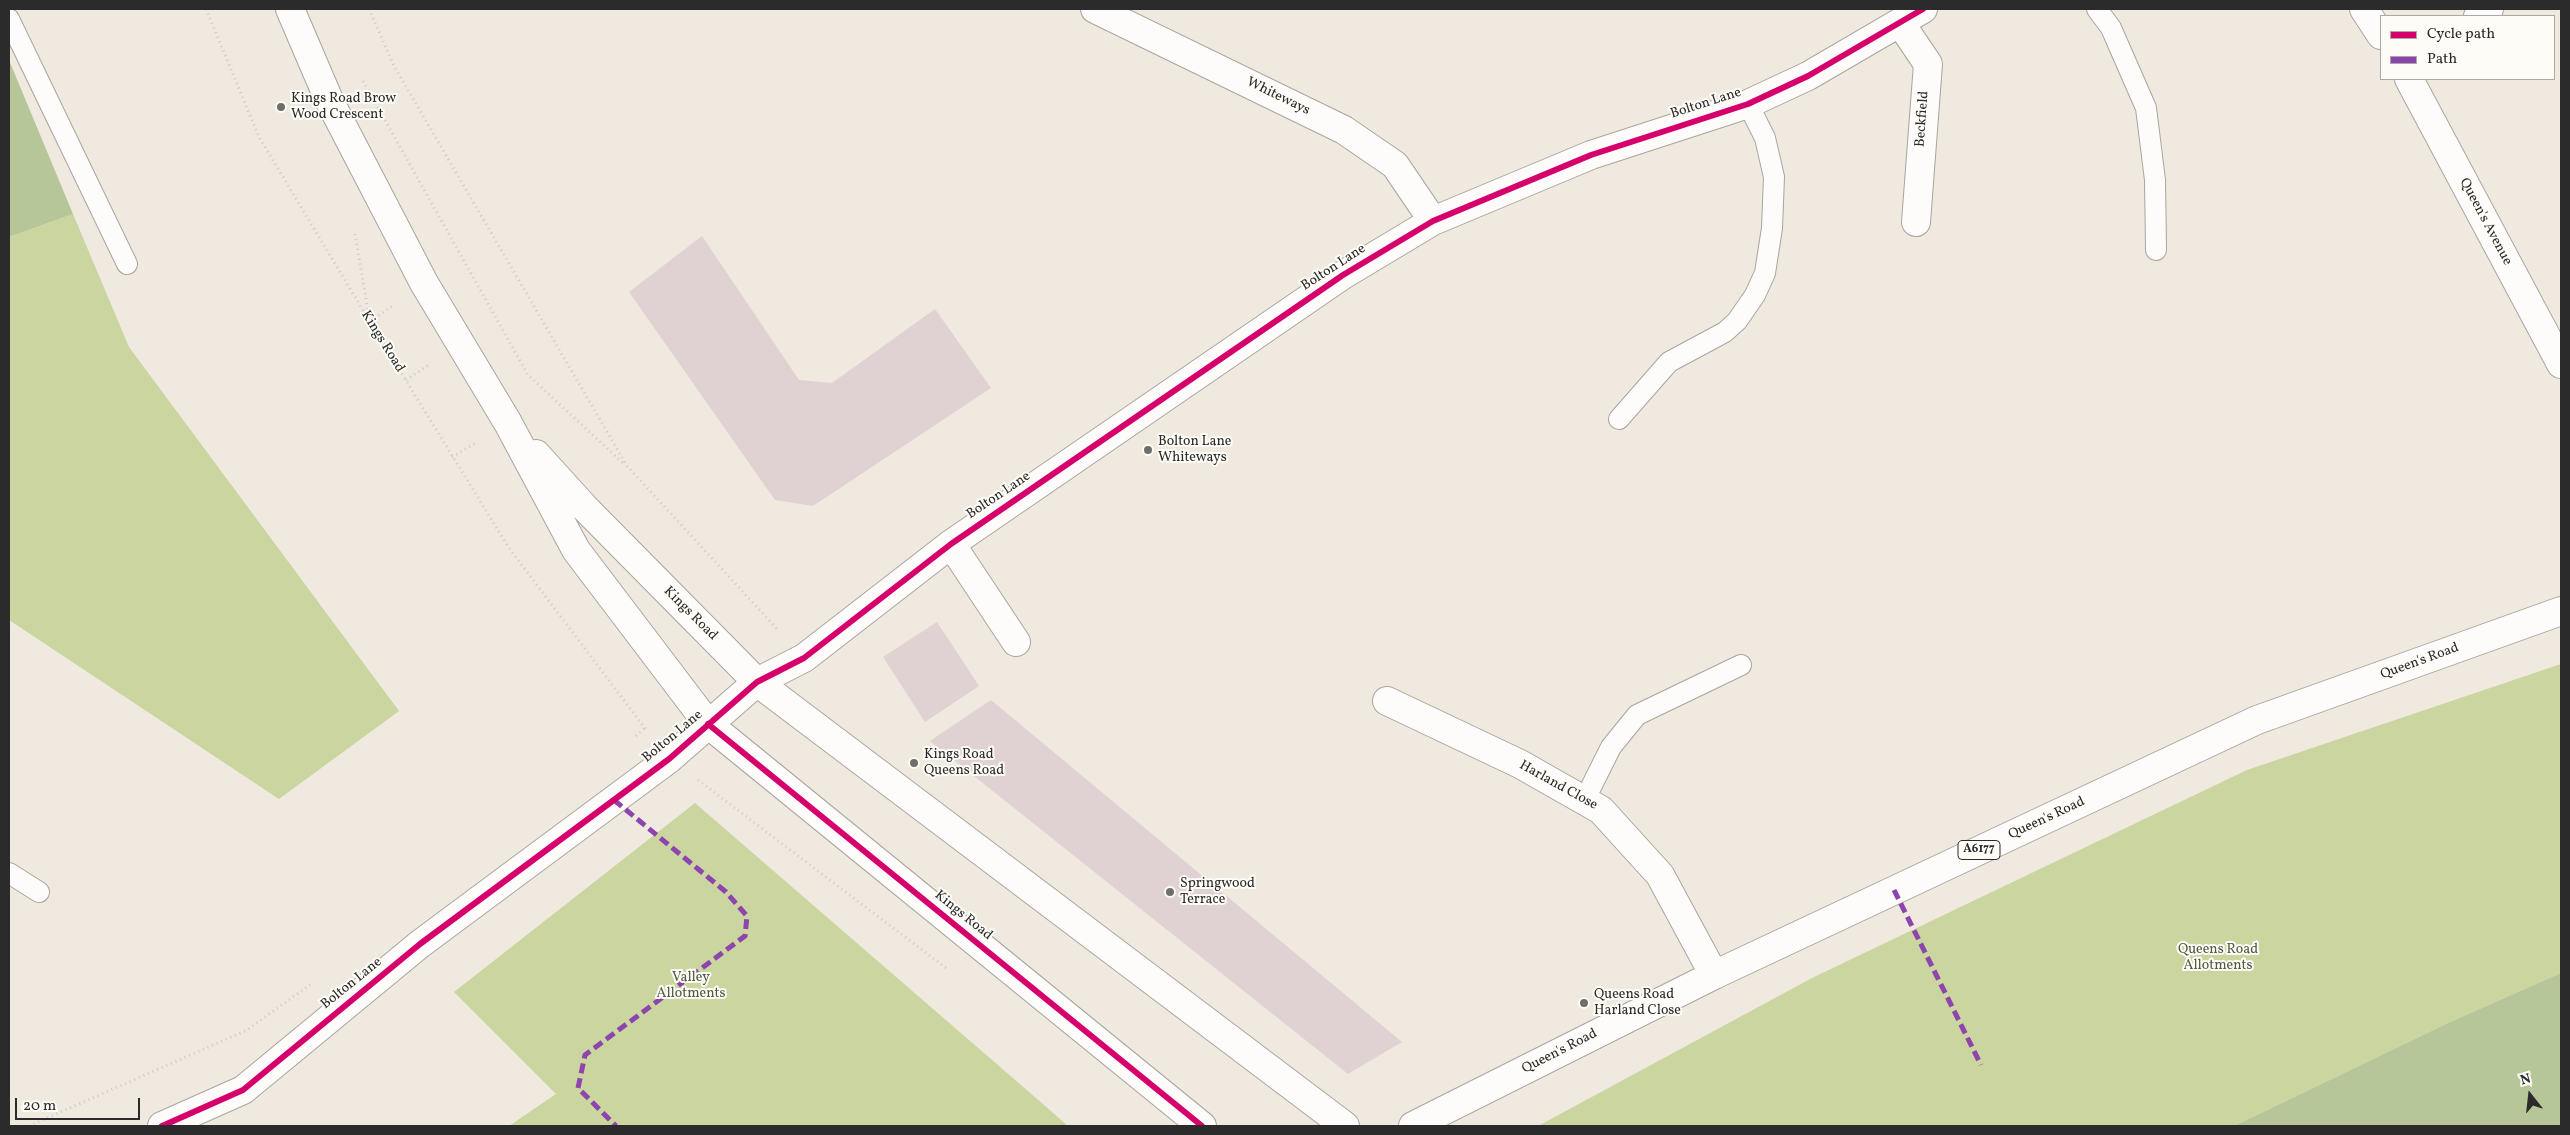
<!DOCTYPE html>
<html>
<head>
<meta charset="utf-8">
<style>
  body { margin:0 }
  #map { position:relative; width:2570px; height:1135px; overflow:hidden; background:#f0e9df; font-family:Vollkorn,serif }
  canvas { display:block }
  .frame { position:absolute; inset:0; border:10px solid #2b2b2b; pointer-events:none }
  .legend { position:absolute; left:2380px; top:15px; width:175px; height:65px; box-sizing:border-box; background:#fdfcf7; border:1px solid #a9a8a5; margin:0; padding:6px 9px; list-style:none; font-size:15px; color:#2b2b2b }
  .legend li { display:flex; align-items:center; gap:10px; height:25px }
  .legend b { width:25px; border:1px solid #a9a8a5 }
  .north { position:absolute; left:2505px; top:1070px; width:50px; height:50px; -webkit-text-stroke:4px #fdfcf7; paint-order:stroke; rotate:344deg; font-size:14px; font-weight:700; line-height:20px; text-align:center; color:#2b2b2b }
  .north::after { content:''; display:block; margin:auto; width:18px; height:22px; background:#2b2b2b; clip-path:polygon(50% 0,100% 100%,50% 72%,0 100%) }
  .scale { position:absolute; left:15px; top:1098px; width:125px; height:22px; box-sizing:border-box; border:2px solid #2b2b2b; border-top:0; padding-left:6px; font-size:15px; line-height:18px; white-space:nowrap; color:#2b2b2b; -webkit-text-stroke:4px #fdfcf7; paint-order:stroke }
</style>
</head>
<body>
<div id="map">
<canvas width="2570" height="1135"></canvas>
<div class="frame"></div>
<ul class="legend">
<li><b style="height:6px;background:#d6006c"></b>Cycle path</li>
<li><b style="height:6px;background:#8e44ad"></b>Path</li>
</ul>
<div class="north">N</div>
<div class="scale">20 m</div>
</div>
<script>
const context = document.querySelector('canvas').getContext('2d');
context.lineJoin = 'round';
function fillPath(path, color) {
  context.fillStyle = color;
  context.fill(path, 'evenodd');
}
function poly(rows) {
  const path = new Path2D();
  for (const r of rows) {
    path.moveTo(r[0], r[1]);
    for (let i = 2; i < r.length; i += 2) path.lineTo(r[i], r[i + 1]);
  }
  return path;
}
function trace(path, color, width, dash) {
  context.strokeStyle = color;
  context.lineWidth = width;
  context.lineCap = dash ? 'butt' : 'round';
  context.setLineDash(dash || []);
  context.stroke(path);
}
function label(font, color, halo, rows, align = 'center') {
  context.font = font + ' Vollkorn,serif';
  context.lineWidth = 4;
  context.setLineDash([]);
  context.textBaseline = 'middle';
  context.strokeStyle = halo;
  context.fillStyle = color;
  for (const [text, x, y, turn = 0] of rows) {
    context.save();
    context.translate(x, y);
    context.rotate((+turn || 0) * Math.PI / 180);
    context.textAlign = isNaN(turn) ? turn : align;
    if (halo) context.strokeText(text, 0, 0);
    context.fillText(text, 0, 0);
    context.restore();
  }
}
fillPath(poly([
  [73,214,129,347,399,711,279,799,9,620,9,237],
  [2561,664,2561,973,2450,1022,2234,1126,1538,1126,1812,978,2247,770],
  [695,803,1036,1098,1068,1126,509,1126,556,1094,454,992]
]), '#cad59f');
fillPath(poly([
  [9,60,73,214,9,237],
  [2561,973,2561,1126,2234,1126,2450,1022]
]), '#b7c698');
fillPath(poly([
  [702,236,799,380,832,383,935,309,991,388,813,506,775,500,629,292],
  [937,622,979,686,925,722,883,657],
  [991,700,1402,1042,1348,1074,930,741]
]), '#e0d1d2');
const lane = poly([
  [2097,9,2111,28,2146,108,2155,180,2156,250],
  [9,19,127,264],
  [1619,419,1669,362,1725,332,1737,321,1755,295,1765,273,1772,228,1774,177,1765,138,1748,104],
  [1584,801,1611,747,1637,715,1741,665],
  [9,873,39,892]
]);
const street = poly([
  [1095,9,1344,130,1395,165,1433,221],
  [2364,9,2381,35],
  [2478,16,2489,9],
  [1901,24,1928,64,1916,222],
  [2409,79,2561,364],
  [951,544,1016,642],
  [757,682,804,658,951,544,1343,275,1433,221,1591,155,1748,104,1808,76,1923,9],
  [1387,701,1520,764,1601,810,1660,875,1714,975]
]);
const secondary = poly([
  [290,9,329,100,424,283,508,423,576,550,708,724,1202,1126],
  [536,454,585,508,757,682,1345,1126],
  [162,1126,243,1090,420,944,669,759,757,682]
]);
const highway = poly([
  [1413,1126,1714,975,2257,720,2561,611]
]);
trace(lane, '#a9a59f', 22);
trace(street, '#a9a59f', 30);
trace(secondary, '#a9a59f', 30);
trace(highway, '#a9a59f', 30);
trace(poly([
  [206,9,259,137,370,322,509,548,647,731],
  [369,9,394,66,627,466,778,630],
  [363,81,528,375,623,463],
  [355,234,370,322,395,304],
  [406,380,430,364],
  [452,457,477,442],
  [636,736,645,728],
  [698,780,946,968],
  [29,1126,247,1030,311,984]
]), '#cccac8', 3, [1, 4]);
trace(lane, '#fdfcfa', 20);
trace(street, '#fdfcfa', 28);
trace(secondary, '#fdfcfa', 28);
trace(highway, '#fdfcfa', 28);
trace(poly([
  [614,800,726,892,747,916,745,936,585,1055,578,1088,616,1126],
  [1894,890,1981,1065]
]), '#8e44ad', 5, [10, 5]);
trace(poly([
  [708,724,1202,1126],
  [162,1126,243,1090,420,944,669,759,757,682,804,658,951,544,1343,275,1433,221,1591,155,1748,104,1808,76,1923,9]
]), '#d6006c', 6);
for (const [x, y, r, color] of [
  [281,107,5,"#706e6a"],
  [1148,450,5,"#706e6a"],
  [914,763,5,"#706e6a"],
  [1170,892,5,"#706e6a"],
  [1584,1003,5,"#706e6a"]
]) {
  const dot = new Path2D();
  dot.arc(x, y, r, 0, 2 * Math.PI);
  context.fillStyle = color;
  context.fill(dot);
  trace(dot, '#fdfcf7', 2);
}
for (const [x, y, w] of [
  [1979,850,42]
]) {
  const box = new Path2D();
  box.roundRect(x - w / 2, y - 9.5, w, 19, 4);
  context.fillStyle = '#fdfcf7';
  context.fill(box);
  trace(box, '#2b2b2b', 1);
}
label('bold 12px', '#2b2b2b', null, [
  ["A6177",1979,850]
]);
label('14px', '#2b2b2b', '#fdfcf7', [
  ["Whiteways",1278,97,26],
  ["Bolton Lane",1706,104,-18],
  ["Beckfield",1923,119,-86],
  ["Queen's Avenue",2485,222,62],
  ["Bolton Lane",1334,268,-33],
  ["Kings Road",382,342,58],
  ["Bolton Lane",999,496,-34],
  ["Kings Road",690,614,45],
  ["Queen's Road",2420,662,-20],
  ["Bolton Lane",673,737,-40],
  ["Harland Close",1558,786,29],
  ["Queen's Road",2047,819,-25],
  ["Kings Road",963,916,39],
  ["Bolton Lane",352,984,-39],
  ["Queen's Road",1560,1052,-27]
]);
label('14px', '#2b2b2b', '#fdfcf7', [
  ["Kings Road Brow",291,99],
  ["Wood Crescent",291,115],
  ["Bolton Lane",1158,442],
  ["Whiteways",1158,458],
  ["Kings Road",924,755],
  ["Queens Road",924,771],
  ["Springwood",1180,884],
  ["Terrace",1180,900],
  ["Queens Road",1594,995],
  ["Harland Close",1594,1011]
], 'left');
label('14px', '#51593e', '#fdfcf7', [
  ["Queens Road",2218,950],
  ["Allotments",2218,966],
  ["Valley",691,978],
  ["Allotments",691,994]
]);
</script>
</body>
</html>
